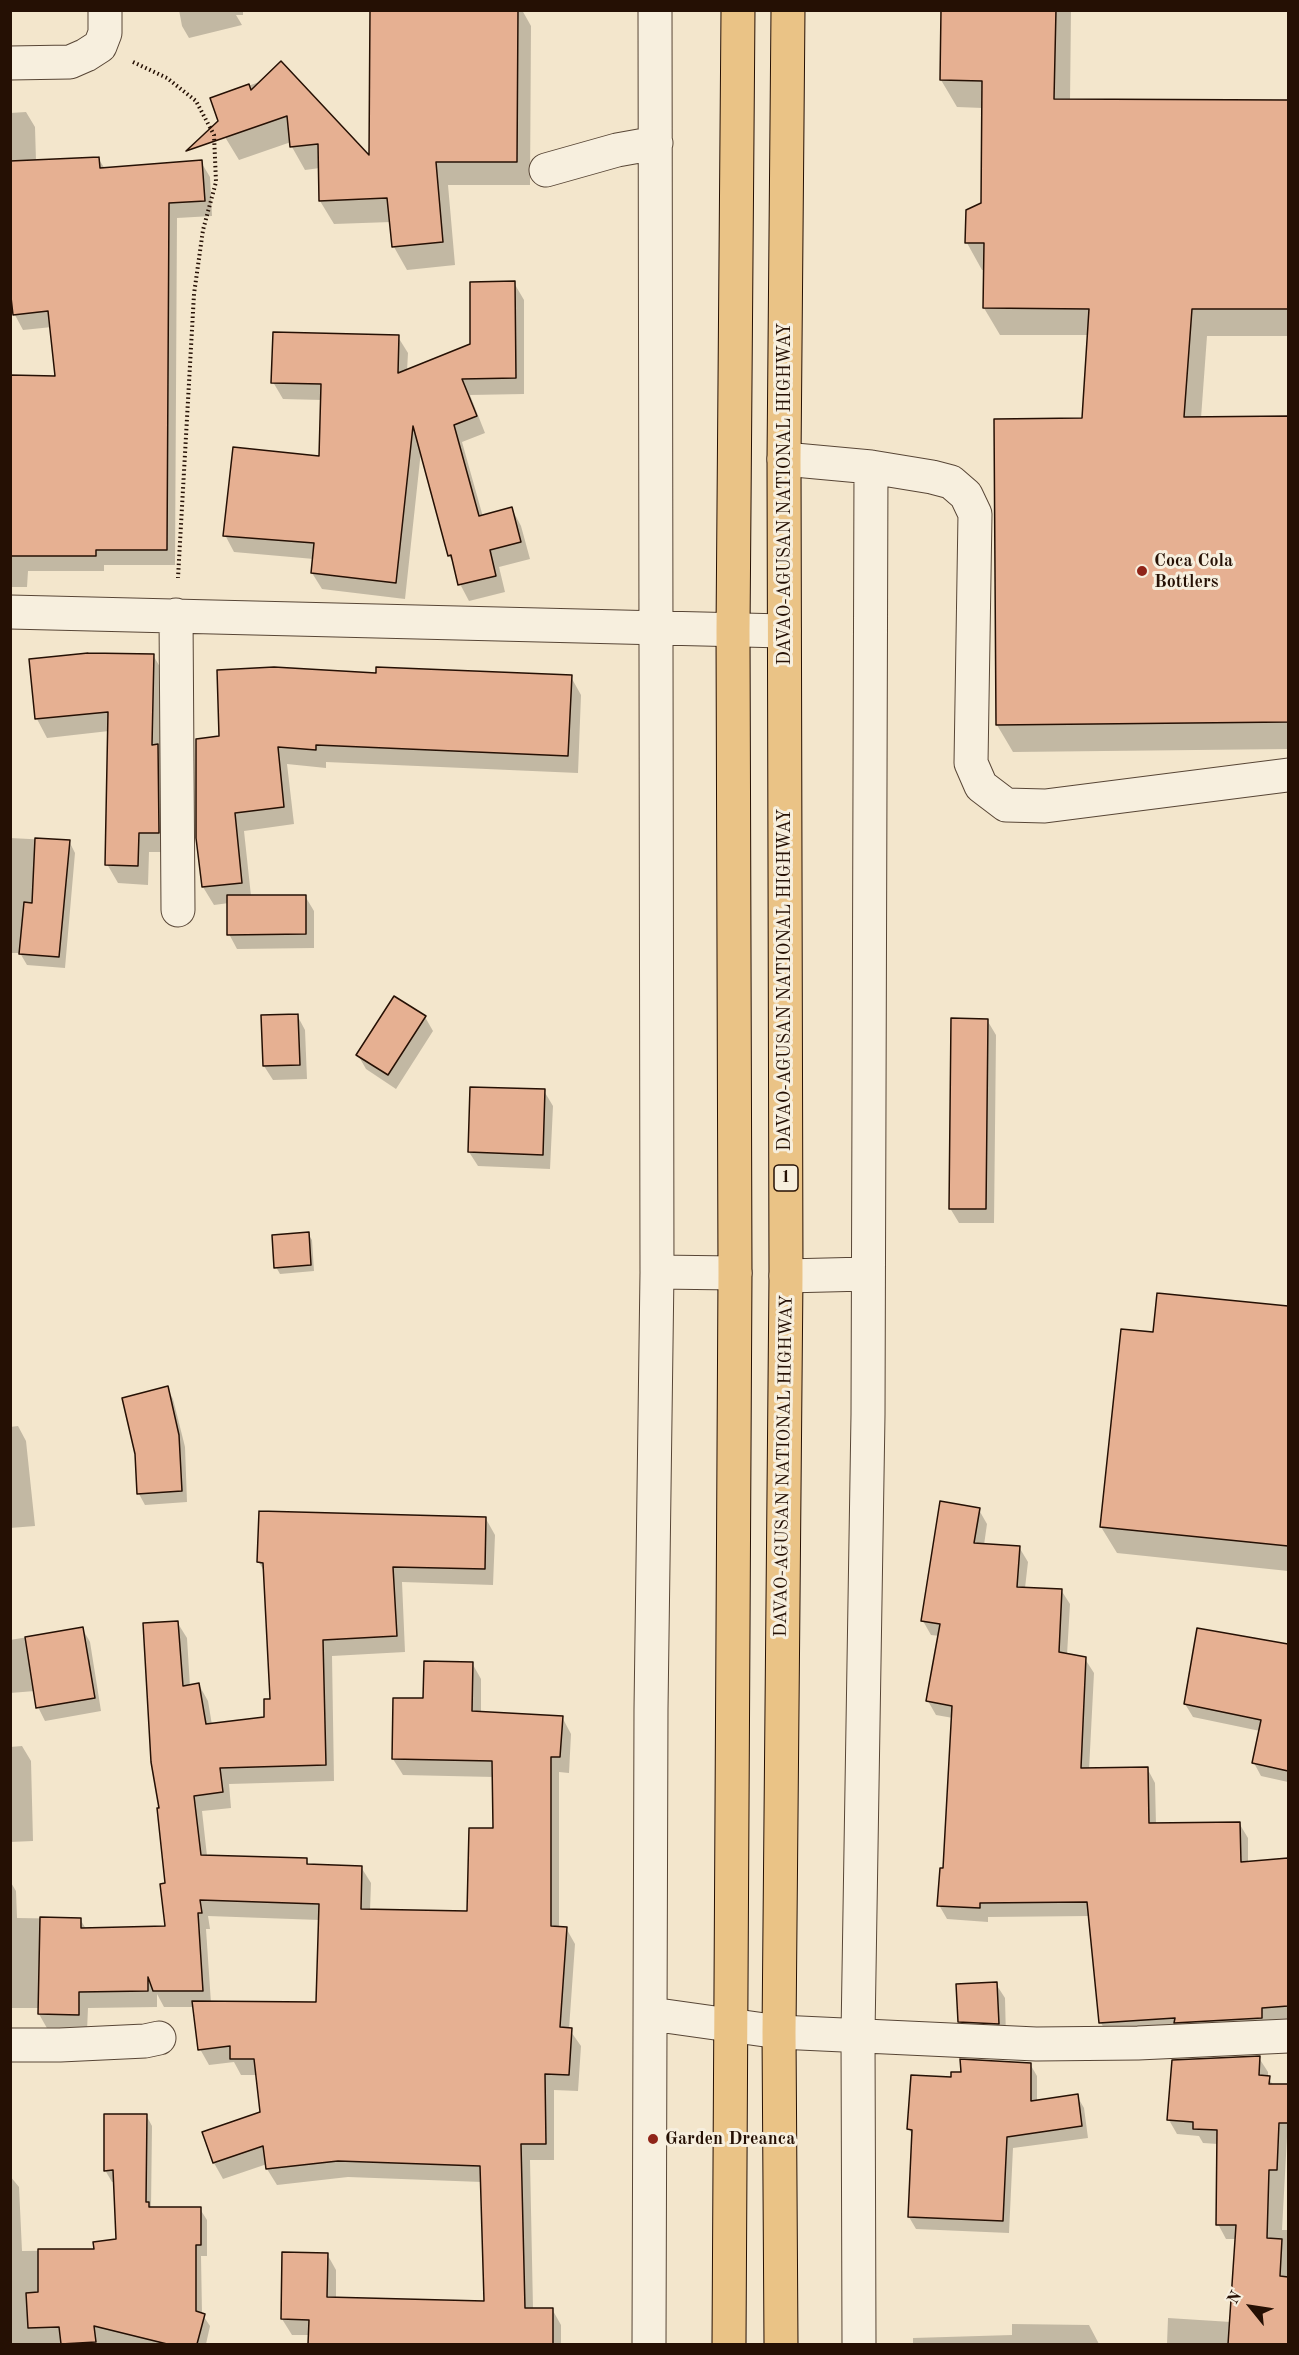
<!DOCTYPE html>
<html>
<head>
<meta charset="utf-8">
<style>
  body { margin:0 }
  #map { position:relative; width:1299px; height:2355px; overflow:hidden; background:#f3e6cc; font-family:"Old Standard TT",serif }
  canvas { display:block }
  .frame { position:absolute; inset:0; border:12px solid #251004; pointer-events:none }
  .north { position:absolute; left:1221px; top:2277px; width:60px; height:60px; -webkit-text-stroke:4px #f7efde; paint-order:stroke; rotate:300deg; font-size:16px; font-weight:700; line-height:24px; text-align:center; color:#251004 }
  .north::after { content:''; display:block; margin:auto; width:21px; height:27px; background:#251004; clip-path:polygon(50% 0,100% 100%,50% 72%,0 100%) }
</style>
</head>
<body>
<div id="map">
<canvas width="1299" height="2355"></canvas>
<div class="frame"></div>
<div class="north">N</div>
</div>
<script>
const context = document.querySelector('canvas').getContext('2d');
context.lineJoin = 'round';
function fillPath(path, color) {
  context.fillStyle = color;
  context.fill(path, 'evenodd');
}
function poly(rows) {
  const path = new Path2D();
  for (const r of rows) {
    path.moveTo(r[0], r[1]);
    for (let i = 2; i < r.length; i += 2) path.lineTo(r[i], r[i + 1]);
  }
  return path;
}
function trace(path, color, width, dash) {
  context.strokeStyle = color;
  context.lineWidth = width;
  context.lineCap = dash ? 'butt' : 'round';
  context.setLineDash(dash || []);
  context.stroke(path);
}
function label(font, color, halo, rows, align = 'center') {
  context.font = font + ' "Old Standard TT",serif';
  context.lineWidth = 6;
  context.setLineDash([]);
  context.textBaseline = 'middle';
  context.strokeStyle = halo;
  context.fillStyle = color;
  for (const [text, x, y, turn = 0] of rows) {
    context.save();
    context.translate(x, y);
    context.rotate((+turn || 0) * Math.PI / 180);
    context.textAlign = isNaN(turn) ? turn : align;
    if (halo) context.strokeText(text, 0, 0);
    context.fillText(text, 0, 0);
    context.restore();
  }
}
fillPath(poly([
  [179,10,243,10,243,15,236,15,242,25,189,38,182,26],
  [371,10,522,10,531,26,530,185,448,185,455,265,407,270,394,247,391,222,334,224,320,201,320,168,305,170,292,147,291,142,239,160,225,137,212,99,262,81,371,159],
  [942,10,1071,10,1070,101,1288,102,1288,336,1207,336,1201,418,1288,418,1288,749,1013,752,997,725,1084,420,1089,335,1000,335,984,308,985,270,982,270,967,243,982,203,983,108,957,107,941,80],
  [26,112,35,127,36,161,98,158,105,169,201,162,210,177,212,216,177,218,175,565,104,565,104,571,28,571,27,587,10,587,10,376,57,377,52,327,23,330,15,315,10,272,10,113],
  [514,283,524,300,524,394,470,395,485,433,462,442,483,517,512,509,521,526,530,559,499,567,505,592,469,601,460,584,456,567,449,556,421,451,405,599,322,589,312,573,314,559,234,552,225,535,320,458,322,400,283,399,273,382,398,337,408,353,407,371,472,345],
  [153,655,164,674,169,852,149,852,148,885,118,883,107,864,109,731,47,738,37,719],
  [378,675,571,677,581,695,578,773,326,762,326,768,287,764,294,824,244,831,251,896,305,896,314,911,314,948,237,949,229,934,229,903,214,905,203,887,220,738],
  [10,838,69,841,75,853,65,968,27,965,20,953,10,953],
  [297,1015,305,1030,307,1079,273,1080,264,1066],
  [425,1017,433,1031,396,1089,366,1069,358,1055],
  [987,1020,996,1035,994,1223,959,1223,950,1208],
  [544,1091,553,1106,550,1169,478,1166,469,1152],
  [308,1234,312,1240,314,1271,280,1274,276,1267],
  [1158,1295,1288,1308,1288,1571,1117,1553,1101,1527,1154,1334],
  [167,1388,173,1399,185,1447,187,1502,145,1505,139,1494,137,1454],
  [18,1426,26,1441,35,1526,10,1528,10,1427],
  [979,1510,987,1524,984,1545,1019,1547,1028,1562,1025,1588,1061,1590,1070,1604,1067,1655,1085,1659,1094,1673,1089,1770,1147,1768,1155,1783,1156,1825,1239,1823,1248,1838,1248,1863,1288,1860,1288,2020,1109,2037,1101,2023,1090,1916,988,1917,988,1922,947,1919,939,1905,944,1870,953,1718,936,1715,928,1701,940,1636,931,1635,923,1621],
  [486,1519,495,1535,493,1585,402,1582,405,1652,332,1656,334,1781,229,1784,231,1808,202,1811,207,1856,306,1860,310,1866,361,1867,371,1883,370,1911,469,1913,494,1830,494,1777,403,1775,393,1759,425,1700,472,1663,481,1679,481,1713,562,1717,571,1734,569,1773,559,1772,559,1928,566,1928,575,1944,569,2029,581,2046,578,2091,554,2090,554,2160,530,2160,533,2309,552,2309,561,2325,561,2344,310,2344,310,2335,292,2335,282,2319,327,2254,336,2270,336,2298,486,2302,482,2182,348,2177,277,2185,267,2169,267,2164,223,2179,214,2163,204,2133,261,2113,257,2075,241,2075,234,2062,209,2065,200,2049,194,2007,164,2007,157,1994,157,2007,88,2008,87,2031,48,2030,39,2014,39,2008,10,2008,10,1881,16,1891,17,1918,80,1919,86,1929,167,1928,167,1885,161,1809,177,1622,187,1638,190,1687,199,1685,208,1701,212,1725,266,1719,272,1700,265,1573,259,1562],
  [208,1916,320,1920,317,2004,211,2003,206,1929,210,1929],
  [82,1628,90,1642,101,1711,45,1721,38,1707,35,1691,10,1693,10,1640],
  [1199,1630,1288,1645,1288,1782,1261,1776,1254,1763,1260,1731,1193,1717,1185,1704],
  [22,1746,31,1761,33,1841,10,1842,10,1747],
  [996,1984,1005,1998,1006,2038,968,2036,960,2021],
  [1259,2058,1268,2072,1268,2078,1274,2086,1288,2086,1288,2137,1287,2137,1282,2230,1288,2230,1288,2344,1167,2344,1168,2318,1231,2322,1236,2239,1226,2239,1218,2224,1218,2144,1203,2143,1199,2136,1177,2134,1169,2120],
  [1030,2064,1037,2076,1037,2101,1077,2096,1084,2108,1088,2138,1013,2148,1009,2233,916,2229,909,2217,913,2136,909,2129,952,2079],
  [146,2115,152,2126,151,2208,200,2209,207,2220,207,2256,201,2256,202,2314,210,2326,206,2344,10,2344,10,2176,19,2187,22,2251,96,2250,118,2240,115,2182,112,2182,105,2170],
  [1012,2324,1089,2325,1099,2344,913,2344,913,2338,1012,2335]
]), '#0003');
const building = poly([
  [370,10,518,10,517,162,436,162,443,242,392,247,387,198,319,201,318,144,290,147,287,116,186,151,218,121,210,98,249,84,251,90,281,61,369,155,370,10],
  [941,10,1056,10,1054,99,1288,100,1288,309,1192,309,1184,417,1288,416,1288,722,996,725,994,419,1082,418,1089,309,983,308,984,243,965,243,966,210,981,203,982,81,940,80,941,10],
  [99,157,100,168,202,160,205,201,169,203,167,550,96,550,96,556,10,556,10,375,55,376,48,311,13,315,10,288,10,161,99,157],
  [515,281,516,378,462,379,477,416,454,425,479,516,512,507,521,542,490,550,496,576,458,585,451,555,448,556,413,426,396,583,311,573,314,543,223,536,233,447,319,456,321,384,271,383,273,332,399,335,398,373,470,344,470,282,515,281],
  [88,653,154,654,152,745,158,744,159,833,139,833,138,866,105,865,108,712,35,719,29,659,88,653],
  [274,667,376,673,376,667,572,675,568,756,316,745,316,750,278,747,284,807,235,813,242,883,202,887,196,838,196,739,219,736,217,670,274,667],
  [35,838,70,840,59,957,19,954,24,902,32,903,35,838],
  [227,895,306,895,306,934,227,935,227,895],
  [394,996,426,1016,388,1075,356,1055,394,996],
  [298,1014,300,1065,263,1066,261,1015,298,1014],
  [951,1018,988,1019,986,1209,949,1209,951,1018],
  [470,1087,545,1089,543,1155,468,1152,470,1087],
  [309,1232,311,1265,274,1268,272,1235,309,1232],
  [1157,1293,1288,1306,1288,1546,1100,1527,1121,1329,1153,1332,1157,1293],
  [168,1386,179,1435,182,1491,137,1494,135,1454,122,1398,168,1386],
  [940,1501,980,1508,974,1543,1020,1546,1017,1587,1062,1589,1059,1652,1086,1657,1081,1768,1148,1767,1149,1823,1240,1822,1241,1862,1288,1858,1288,2006,1262,2008,1262,2018,1174,2023,1175,2018,1099,2023,1087,1902,980,1903,980,1908,937,1906,940,1868,943,1868,952,1706,926,1701,940,1624,921,1621,940,1501],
  [259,1511,486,1517,485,1569,393,1567,397,1636,323,1640,326,1765,220,1768,223,1792,194,1796,201,1855,307,1858,307,1864,362,1866,361,1909,467,1911,469,1828,493,1828,492,1761,392,1759,393,1698,423,1698,424,1661,473,1662,472,1711,563,1716,560,1757,551,1757,551,1926,567,1927,560,2027,572,2028,569,2075,545,2074,546,2144,521,2144,525,2308,553,2308,553,2344,308,2344,309,2320,281,2319,282,2252,328,2253,327,2297,484,2301,480,2166,338,2161,266,2169,263,2146,213,2163,202,2132,260,2112,254,2059,230,2059,230,2046,198,2050,192,2001,316,2002,319,1904,200,1900,202,1913,198,1913,203,1991,153,1991,148,1977,148,1991,79,1992,79,2015,38,2014,40,1917,81,1918,81,1928,165,1926,160,1884,165,1883,157,1808,159,1808,151,1762,143,1623,178,1621,183,1686,199,1683,206,1724,264,1717,264,1699,270,1699,263,1563,257,1562,259,1511],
  [83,1627,95,1698,36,1708,25,1637,83,1627],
  [1197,1628,1288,1644,1288,1771,1252,1763,1261,1720,1184,1704,1197,1628],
  [997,1982,999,2024,958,2022,956,1984,997,1982],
  [1260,2056,1259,2075,1270,2076,1269,2084,1288,2084,1288,2123,1279,2123,1277,2170,1269,2170,1267,2238,1282,2239,1280,2276,1288,2277,1288,2344,1228,2344,1236,2225,1216,2225,1217,2130,1193,2129,1193,2122,1167,2120,1172,2060,1260,2056],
  [960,2059,1031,2063,1031,2101,1078,2094,1082,2126,1007,2137,1003,2221,908,2217,912,2130,907,2129,911,2075,951,2077,951,2072,961,2072,960,2059],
  [104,2114,147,2114,146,2202,149,2202,149,2207,201,2207,201,2245,196,2245,196,2311,205,2314,197,2344,167,2344,94,2326,96,2342,61,2344,59,2327,28,2328,26,2293,38,2292,38,2249,94,2249,93,2242,116,2239,113,2170,104,2171,104,2114]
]);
fillPath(building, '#e6b092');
trace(building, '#251004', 1.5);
const minor = poly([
  [10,63,70,62,86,55,100,46,105,33,105,10],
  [546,170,617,150,656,143],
  [784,459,871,467,932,477,951,482,966,495,975,514,971,763,981,786,1006,805,1045,806,1288,775],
  [10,612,784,631],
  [176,615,178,910],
  [657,1272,735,1273],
  [786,1276,867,1274],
  [651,2014,779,2032,1036,2044,1138,2043,1288,2036],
  [10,2045,60,2045,145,2041,159,2038],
  [649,2344,651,1709,657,1272,655,10],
  [859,2344,858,2034,868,1415,871,467]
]);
const highway = poly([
  [729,2344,735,1273,733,630,738,10],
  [781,2344,779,2032,786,1276,784,459,788,10]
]);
trace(minor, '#584636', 35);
trace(highway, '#251004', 35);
trace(poly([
  [133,62,167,78,196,101,214,135,216,182,203,230,194,294,178,578]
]), '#251004', 4, [1.5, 3]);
trace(minor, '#f7efde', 33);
trace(highway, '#eac386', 33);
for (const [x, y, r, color] of [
  [1142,571,6,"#8f2418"],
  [653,2139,6,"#8f2418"]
]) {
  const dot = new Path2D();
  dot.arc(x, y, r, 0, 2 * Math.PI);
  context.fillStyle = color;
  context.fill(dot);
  trace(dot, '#f7efde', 2);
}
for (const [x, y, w] of [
  [786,1178,24]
]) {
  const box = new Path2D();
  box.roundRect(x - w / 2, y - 13, w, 26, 4.5);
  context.fillStyle = '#f7efde';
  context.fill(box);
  trace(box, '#251004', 1.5);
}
label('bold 16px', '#251004', null, [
  ["1",786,1178]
]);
label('18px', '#251004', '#f7efde', [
  ["DAVAO-AGUSAN NATIONAL HIGHWAY",785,494,-90],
  ["DAVAO-AGUSAN NATIONAL HIGHWAY",785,980,-90],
  ["DAVAO-AGUSAN NATIONAL HIGHWAY",784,1466,-89]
]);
label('bold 18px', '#251004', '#f7efde', [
  ["Coca Cola",1154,561],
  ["Bottlers",1154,582],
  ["Garden Dreanca",665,2139]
], 'left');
</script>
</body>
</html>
